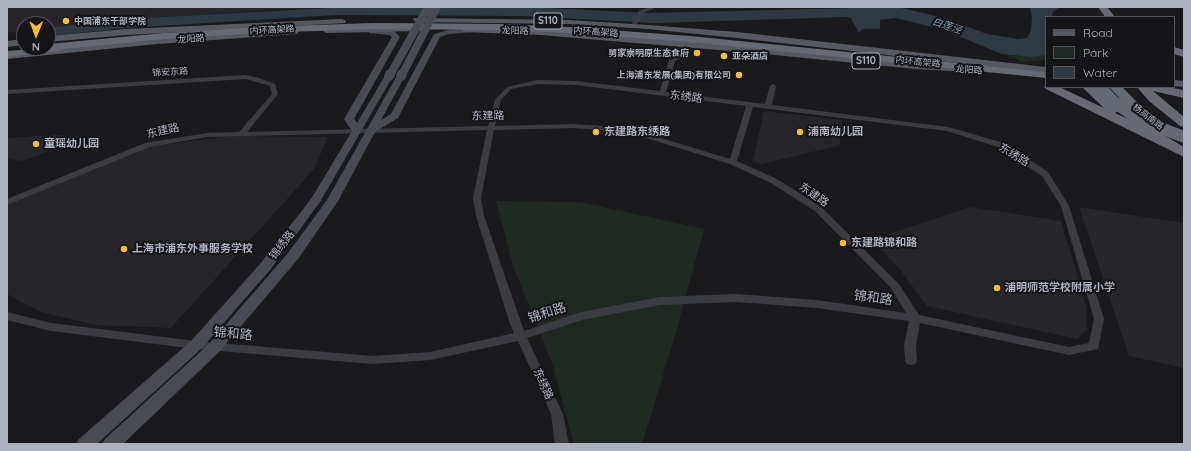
<!DOCTYPE html>
<html>
<head>
<meta charset="utf-8">
<style>
  body { margin:0 }
  #map { position:relative; width:1191px; height:451px; overflow:hidden; background:#1a1a1d; font-family:Quicksand,sans-serif }
  canvas { display:block }
  .frame { position:absolute; inset:0; border:8px solid #acb1bd; pointer-events:none }
  .legend { position:absolute; left:1045px; top:16px; width:130px; height:72px; box-sizing:border-box; background:#151518; border:1px solid #51535a; margin:0; padding:5px 7px; list-style:none; font-size:12px; color:#acb1bd }
  .legend li { display:flex; align-items:center; gap:8px; height:20px }
  .legend b { width:20px; border:1px solid #51535a }
  .north { position:absolute; left:16px; top:16px; width:40px; height:40px; box-sizing:border-box; background:#151518; border:1px solid #51535a; border-radius:50%; rotate:181deg; font-size:11px; font-weight:700; line-height:16px; text-align:center; color:#acb1bd }
  .north::after { content:''; display:block; margin:auto; width:14px; height:18px; background:#febd31; clip-path:polygon(50% 0,100% 100%,50% 72%,0 100%) }
</style>
</head>
<body>
<div id="map">
<canvas width="1191" height="451"></canvas>
<div class="frame"></div>
<ul class="legend">
<li><b style="height:5px;background:#575961"></b>Road</li>
<li><b style="height:11px;background:#1f2821"></b>Park</li>
<li><b style="height:11px;background:#2f3942"></b>Water</li>
</ul>
<div class="north">N</div>
</div>
<script>
const context = document.querySelector('canvas').getContext('2d');
context.lineJoin = 'round';
function fillPath(path, color) {
  context.fillStyle = color;
  context.fill(path, 'evenodd');
}
function poly(rows) {
  const path = new Path2D();
  for (const r of rows) {
    path.moveTo(r[0], r[1]);
    for (let i = 2; i < r.length; i += 2) path.lineTo(r[i], r[i + 1]);
  }
  return path;
}
function trace(path, color, width, dash) {
  context.strokeStyle = color;
  context.lineWidth = width;
  context.lineCap = dash ? 'butt' : 'round';
  context.setLineDash(dash || []);
  context.stroke(path);
}
function label(font, color, halo, rows, align = 'center') {
  context.font = font + ' Quicksand,"Noto Sans SC",sans-serif';
  context.lineWidth = 4;
  context.setLineDash([]);
  context.textBaseline = 'middle';
  context.strokeStyle = halo;
  context.fillStyle = color;
  for (const [text, x, y, turn = 0] of rows) {
    context.save();
    context.translate(x, y);
    context.rotate((+turn || 0) * Math.PI / 180);
    context.textAlign = isNaN(turn) ? turn : align;
    if (halo) context.strokeText(text, 0, 0);
    context.fillText(text, 0, 0);
    context.restore();
  }
}
fillPath(poly([
  [7,7,397,7,292,9,163,17,48,28,48,24,24,24,24,31,7,33],
  [764,111,842,120,840,143,837,146,761,164,753,161],
  [54,135,78,136,79,139,22,161,7,159,7,138],
  [231,136,328,137,314,169,171,328,96,325,41,312,7,294,7,205,152,146],
  [970,207,1061,221,1086,306,1087,330,1077,339,927,306,901,271,873,239],
  [1079,207,1184,223,1184,368,1129,356]
]), '#26262a');
fillPath(poly([
  [1002,54,1017,56,1046,55,1046,60,1021,62,1015,58],
  [496,201,580,202,704,229,675,336,642,444,574,444,552,363,513,266]
]), '#1f2821');
fillPath(poly([
  [348,7,545,8,650,13,897,7,944,18,987,34,1018,39,1027,38,1031,31,1032,17,1030,7,1066,7,1059,8,1053,12,1052,17,1046,17,1046,55,1031,57,1002,54,941,29,895,18,880,20,880,29,863,29,859,33,851,18,846,17,655,23,523,16,337,15,126,28,48,36,48,28,81,24,163,17]
]), '#2f3942');
fillPath(poly([
  [650,7,657,7,643,13,637,24,633,24,632,23,639,11,650,7],
  [763,50,768,51,766,57,763,59,760,57,763,50],
  [680,56,683,58,675,61,666,92,765,104,770,86,773,84,776,86,772,105,948,127,1004,143,1048,172,1069,206,1104,319,1098,349,1069,355,920,323,916,345,917,361,915,364,911,365,907,364,905,361,904,345,909,321,817,308,736,302,660,305,582,320,527,338,563,414,569,444,555,444,551,414,518,341,430,360,373,364,196,349,51,331,7,320,7,312,51,323,196,341,373,356,430,352,514,333,510,324,476,216,473,198,487,130,207,137,150,147,7,205,7,199,145,143,207,133,239,132,272,94,270,86,246,79,7,94,7,90,246,75,259,78,275,84,278,94,247,132,488,126,495,100,507,87,538,80,576,81,660,91,669,60,680,56],
  [538,84,576,85,746,106,730,159,628,128,574,124,495,126,501,100,511,89,538,84],
  [753,107,947,131,998,147,1042,176,1061,206,1094,319,1089,343,1069,347,919,315,899,284,821,207,777,179,737,161,753,107],
  [574,128,627,132,730,164,771,183,815,211,891,288,906,313,817,300,736,294,660,297,581,312,524,331,484,216,481,198,494,130,574,128]
]), '#3b3c42');
fillPath(poly([
  [471,28,474,28,474,32,449,34,440,37,398,118,375,132,338,201,298,259,220,351,123,444,102,444,105,439,210,343,288,253,327,200,398,74,404,74,405,76,381,120,391,114,434,34,448,30,471,28],
  [369,29,394,31,400,37,354,119,357,123,386,74,392,74,393,76,320,202,270,270,201,349,97,444,76,444,79,439,191,341,260,264,311,199,352,131,344,119,392,37,389,35,369,33,369,29]
]), '#494b52');
fillPath(poly([
  [414,18,569,20,648,25,737,32,1046,67,1046,73,737,38,648,29,569,24,417,22,413,20,414,18],
  [342,19,346,21,345,23,127,35,48,42,48,36,127,29,342,19],
  [418,26,421,27,422,29,421,31,326,33,322,30,326,27,418,26],
  [466,27,541,29,765,48,915,63,970,66,975,69,970,72,915,69,765,54,541,35,463,32,462,30,466,27],
  [294,29,297,30,298,32,297,34,157,44,7,59,7,53,157,38,294,29],
  [24,39,24,45,7,47,7,41,24,39],
  [1174,80,1184,81,1184,87,1174,86,1174,80]
]), '#575961');
fillPath(poly([
  [1098,7,1107,7,1115,17,1105,17,1098,7],
  [373,23,501,24,569,27,690,36,1046,72,1046,78,690,42,569,33,501,30,373,29,258,33,164,39,64,49,59,51,7,57,7,51,48,48,48,44,164,33,258,27,373,23],
  [1174,47,1184,50,1184,57,1174,54,1174,47],
  [1046,85,1046,87,1059,87,1104,108,1082,87,1095,87,1118,107,1120,110,1115,113,1162,134,1184,147,1184,157,1046,89,1044,87,1046,85],
  [1109,87,1122,87,1138,103,1169,126,1170,129,1169,132,1159,132,1130,109,1109,87],
  [1137,87,1167,87,1184,90,1184,98,1153,91,1184,117,1184,127,1180,126,1149,101,1137,87]
]), '#666a73');
trace(poly([
  [390,75,428,7],
  [402,75,437,7]
]), '#494b52', 8);
trace(poly([
  [389,76,390,74],
  [401,76,402,74]
]), '#494b52', 10);
trace(poly([
  [1100,87,1113,101,1140,120,1184,137]
]), '#666a73', 12);
for (const [x, y, r, color] of [
  [66,21,4,"#febd31"],
  [697,53,4,"#febd31"],
  [724,56,4,"#febd31"],
  [739,75,4,"#febd31"],
  [596,132,4,"#febd31"],
  [800,132,4,"#febd31"],
  [36,144,4,"#febd31"],
  [843,243,4,"#febd31"],
  [124,249,4,"#febd31"],
  [997,288,4,"#febd31"]
]) {
  const dot = new Path2D();
  dot.arc(x, y, r, 0, 2 * Math.PI);
  context.fillStyle = color;
  context.fill(dot);
  trace(dot, '#151518', 1.5);
}
label('bold 9px', '#acb1bd', '#151518', [
  ["中国浦东干部学院",74,21],
  ["舅家崇明原生态食府",689,53,"right"],
  ["亚朵酒店",732,56],
  ["上海浦东发展(集团)有限公司",731,75,"right"]
], 'left');
label('9px', '#acb1bd', '#151518', [
  ["内环高架路",272,30,-3],
  ["龙阳路",515,31,2],
  ["内环高架路",596,32,4],
  ["龙阳路",191,39,-4],
  ["内环高架路",918,62,6],
  ["龙阳路",969,70,4],
  ["锦安东路",170,72,-3],
  ["杨高南路",1148,117,37]
]);
for (const [x, y, w] of [
  [548,21,28],
  [866,61,28]
]) {
  const box = new Path2D();
  box.roundRect(x - w / 2, y - 8, w, 16, 3);
  context.fillStyle = '#151518';
  context.fill(box);
  trace(box, '#acb1bd', 1);
}
label('bold 10px', '#acb1bd', null, [
  ["S110",548,21],
  ["S110",866,61]
]);
label('italic 10px', '#819eb9', '#151518', [
  ["白莲泾",947,26,19]
]);
label('11px', '#acb1bd', '#151518', [
  ["东绣路",686,97,7],
  ["东建路",488,116,-1],
  ["东建路",163,131,-12],
  ["东绣路",1014,155,31],
  ["东建路",814,195,35],
  ["锦绣路",282,245,-52],
  ["东绣路",543,384,66]
]);
label('bold 11px', '#acb1bd', '#151518', [
  ["东建路东绣路",604,132],
  ["浦南幼儿园",808,132],
  ["童瑶幼儿园",44,144],
  ["东建路锦和路",851,243],
  ["上海市浦东外事服务学校",132,249],
  ["浦明师范学校附属小学",1005,288]
], 'left');
label('13px', '#acb1bd', '#151518', [
  ["锦和路",873,298,8],
  ["锦和路",547,313,-18],
  ["锦和路",233,334,5]
]);
</script>
</body>
</html>
